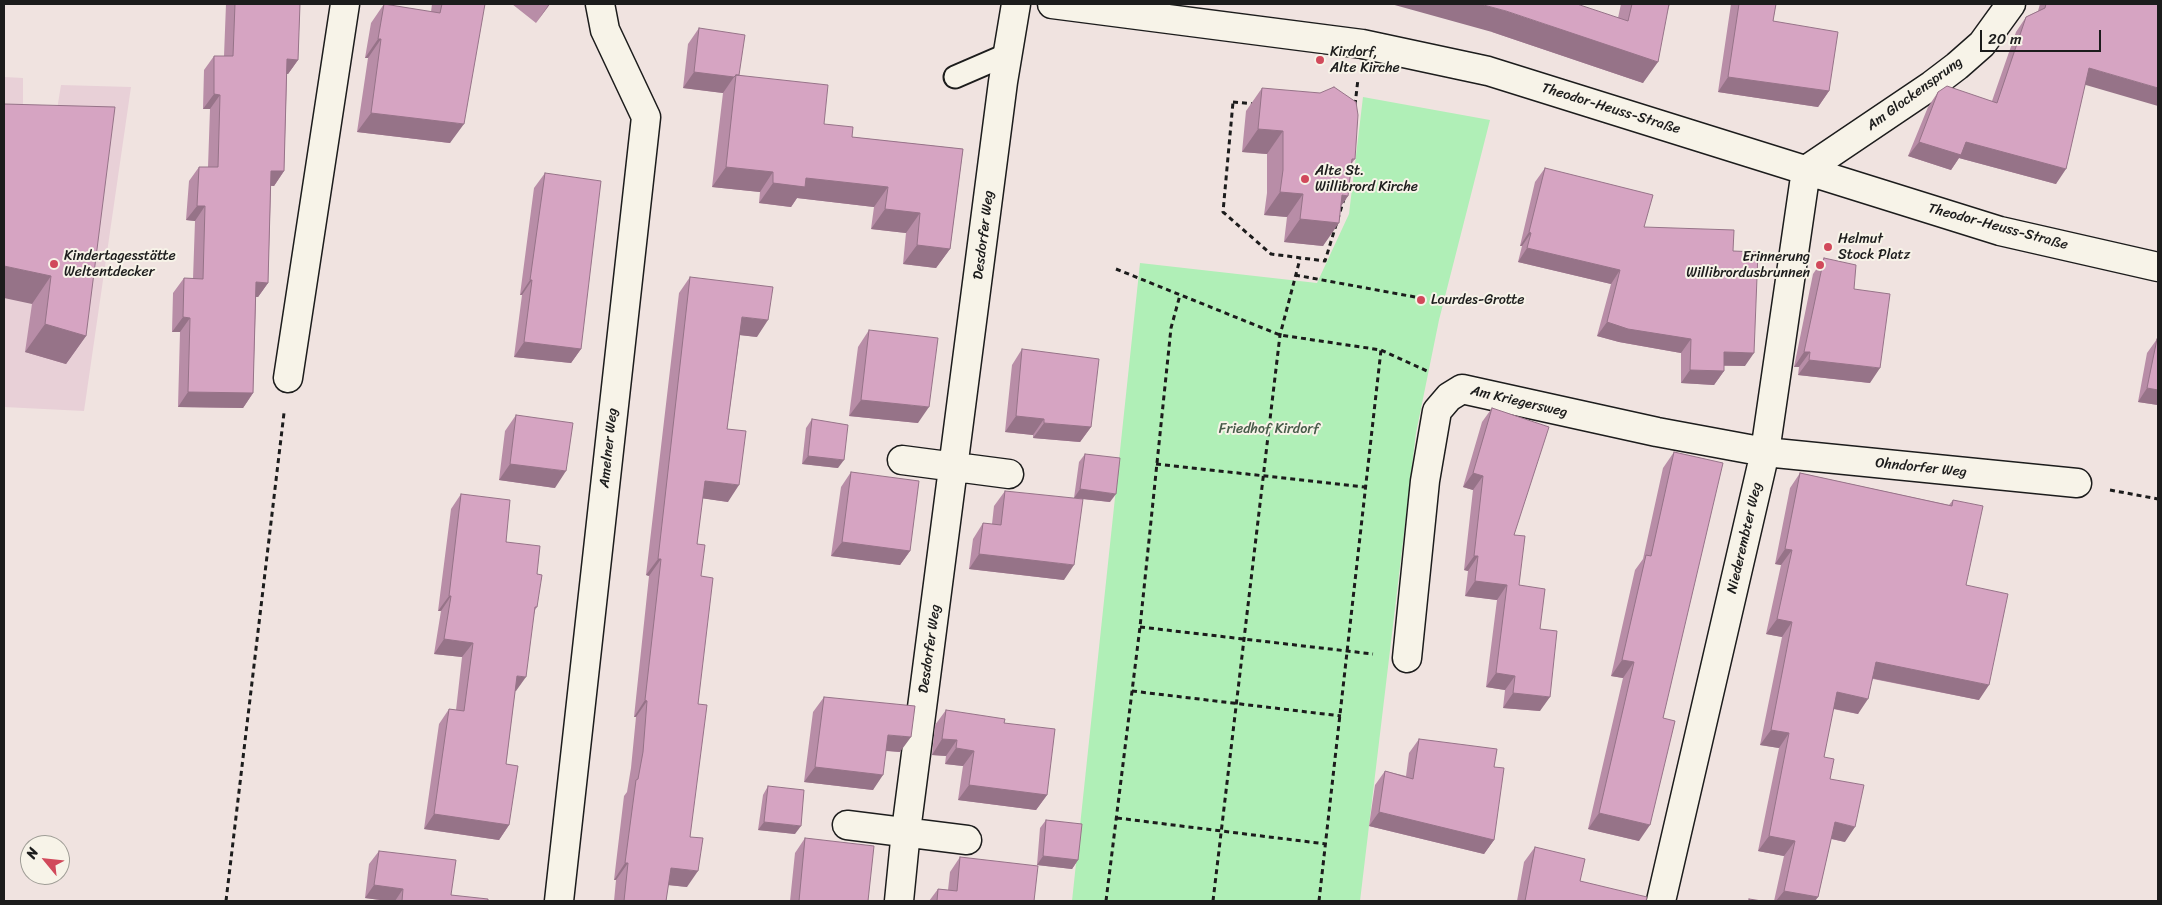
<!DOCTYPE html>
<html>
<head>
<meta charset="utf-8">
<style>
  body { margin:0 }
  #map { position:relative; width:2162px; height:905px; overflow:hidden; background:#f0e3e0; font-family:Sriracha,sans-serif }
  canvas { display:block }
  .frame { position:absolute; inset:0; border:5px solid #1c1c1c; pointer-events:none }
  .north { position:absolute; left:20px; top:835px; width:50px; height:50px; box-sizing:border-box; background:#f7f3e8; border:1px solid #9f9d96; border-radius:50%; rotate:298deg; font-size:14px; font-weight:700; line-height:20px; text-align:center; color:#1c1c1c }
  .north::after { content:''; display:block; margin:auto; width:18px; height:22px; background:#d1495b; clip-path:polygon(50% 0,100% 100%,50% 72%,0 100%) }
  .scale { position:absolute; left:1980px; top:30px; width:121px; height:22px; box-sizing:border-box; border:2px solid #1c1c1c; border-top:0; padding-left:6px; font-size:15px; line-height:18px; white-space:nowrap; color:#1c1c1c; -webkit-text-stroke:4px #f7f3e8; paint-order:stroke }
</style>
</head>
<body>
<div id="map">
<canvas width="2162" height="905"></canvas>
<div class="frame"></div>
<div class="north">N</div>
<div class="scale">20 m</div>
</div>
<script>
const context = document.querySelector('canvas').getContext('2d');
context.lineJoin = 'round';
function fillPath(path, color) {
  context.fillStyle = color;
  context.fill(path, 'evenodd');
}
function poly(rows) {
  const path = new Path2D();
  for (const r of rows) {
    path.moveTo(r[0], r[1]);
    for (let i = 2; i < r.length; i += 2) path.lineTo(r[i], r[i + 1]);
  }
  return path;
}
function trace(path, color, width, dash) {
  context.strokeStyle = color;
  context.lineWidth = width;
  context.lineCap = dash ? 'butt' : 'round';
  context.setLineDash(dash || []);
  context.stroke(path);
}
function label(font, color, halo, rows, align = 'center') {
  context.font = font + ' Sriracha,sans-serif';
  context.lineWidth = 4;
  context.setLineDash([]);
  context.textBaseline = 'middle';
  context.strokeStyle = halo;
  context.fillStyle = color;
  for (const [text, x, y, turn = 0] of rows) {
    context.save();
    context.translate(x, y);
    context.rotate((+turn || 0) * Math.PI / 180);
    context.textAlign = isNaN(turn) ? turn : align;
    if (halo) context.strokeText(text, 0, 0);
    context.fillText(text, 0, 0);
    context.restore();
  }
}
fillPath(poly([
  [4,77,23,78,23,120,55,122,61,85,131,87,84,411,4,407]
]), '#e8d0d7');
fillPath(poly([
  [1363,97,1490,120,1439,320,1416,433,1360,901,1072,901,1140,263,1317,283,1349,214]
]), '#b0efb7');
const service = poly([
  [955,77,1006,55]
]);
const minor = poly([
  [1052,4,1362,44,1488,71,2000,231,2158,267],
  [288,378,345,4],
  [902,460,1009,474],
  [1407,658,1425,481,1437,411,1449,397,1462,389,1657,432,1765,452,2077,483],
  [847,825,967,840],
  [559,901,646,117,605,30,600,4],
  [899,901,906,831,1003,82,1016,4],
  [1661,901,1765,452,1806,170,1932,85,1957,66,1982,44,2011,4]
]);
trace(service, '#1c1c1c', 25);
trace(minor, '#1c1c1c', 31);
trace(poly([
  [1233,102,1354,113,1344,199,1325,261,1271,254,1223,212,1233,102],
  [1355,105,1358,79],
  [1116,269,1280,335,1381,350,1427,371],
  [1295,275,1415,297],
  [1156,464,1365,487],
  [2110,490,2158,499],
  [1140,627,1373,654],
  [1132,691,1341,716],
  [1117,818,1326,844],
  [226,901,284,413],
  [1106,901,1140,627,1171,328,1180,295],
  [1213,901,1280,335,1300,259],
  [1319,901,1381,350]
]), '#1c1c1c', 3, [5, 4]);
trace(service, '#f7f3e8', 21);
trace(minor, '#f7f3e8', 28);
fillPath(poly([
  [226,4,300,4,298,60,288,74,287,74,284,171,274,186,271,186,268,283,258,297,256,297,253,393,243,408,178,407,180,332,172,332,173,293,184,278,193,279,195,221,186,220,189,181,199,167,208,167,210,109,203,109,204,70,214,56,224,56],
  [384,4,431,12,432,4,485,4,450,143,357,132,368,58,365,58,371,23],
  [512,4,550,4,536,23],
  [1621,4,1670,4,1643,83,1492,32,1618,18],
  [1731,4,1776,4,1773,21,1829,91,1818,107,1718,92],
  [2040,4,2158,4,2085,85,2056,184,1959,158,1951,170,1908,156,1928,107,1938,92,1992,101,2016,32,2026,17,2038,11],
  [699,28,739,75,824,124,852,137,963,149,950,249,936,268,903,264,906,233,871,229,874,207,797,198,791,207,759,203,760,192,712,187,723,93,683,88,688,44],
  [1262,88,1355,159,1352,163,1348,196,1341,206,1323,246,1284,242,1287,217,1264,215,1267,193,1267,154,1242,152,1246,111],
  [4,104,86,336,66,364,25,352,32,304],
  [1545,168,1644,227,1733,251,1745,366,1724,366,1724,371,1714,385,1681,383,1681,353,1619,342,1597,336,1611,284,1518,262,1522,246,1520,246,1535,182],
  [545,173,581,349,571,363,514,357,522,295,520,295,534,188],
  [1824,258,1854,289,1870,383,1798,375,1799,367,1794,367,1813,274],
  [690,277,757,337,740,335,727,429,728,502,702,498,697,544,701,576,698,704,687,887,668,885,666,901,614,901,616,880,614,880,624,796,627,792,631,768,636,717,634,717,649,576,646,575,679,293],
  [869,330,918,423,849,416,858,347],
  [2157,339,2158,405,2138,402,2147,353],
  [1022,349,1091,427,1080,442,1033,438,1033,435,1005,432,1012,365],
  [1492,408,1514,535,1519,585,1540,711,1503,708,1505,690,1486,687,1497,600,1465,596,1468,571,1464,570,1473,490,1463,487,1482,422],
  [516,415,555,488,499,480,505,431],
  [812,419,838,468,802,464,806,428],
  [1674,452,1663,718,1639,841,1588,829,1623,678,1611,676,1635,570,1643,559,1663,468],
  [1085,454,1110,502,1074,498,1079,462],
  [851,472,910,551,900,565,831,556,841,487],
  [1800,473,1949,505,1953,500,1966,585,1979,700,1873,679,1858,714,1833,709,1824,757,1830,779,1845,842,1831,839,1818,897,1815,901,1774,901,1784,856,1758,851,1779,748,1760,745,1782,637,1766,634,1781,565,1775,564,1790,488],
  [1005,491,1064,580,969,569,973,539,983,523,992,524,994,506],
  [461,494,537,574,537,607,535,610,515,691,506,764,509,825,499,840,424,829,439,724,449,709,456,710,462,657,434,654,441,611,438,611,451,509],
  [824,697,900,752,886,751,873,790,804,782,813,712],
  [946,710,1004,723,1047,795,1036,810,958,800,963,766,945,764,946,756,932,755,935,725],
  [1419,739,1494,767,1494,840,1484,854,1369,826,1375,785,1385,771,1406,776,1409,753],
  [768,786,795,834,758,830,763,795],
  [1046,820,1078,860,1072,869,1037,865,1040,828],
  [805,838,868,901,790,901,795,853],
  [1535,847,1580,881,1646,901,1517,901,1524,862],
  [379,851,451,895,488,901,388,901,365,898,369,864],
  [960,857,1034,901,929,901,938,889,948,890,950,872]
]), '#b88da7');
fillPath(poly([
  [549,4,550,4,536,23],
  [1391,4,1480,4,1506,11,1658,62,1643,83,1492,32],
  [378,39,381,39,368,58,365,58],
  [287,59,298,60,288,74,277,74],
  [2089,68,2158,88,2158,106,2079,83],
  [694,72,734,77,723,93,683,88],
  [1728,77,1829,91,1818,107,1718,92],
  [214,94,220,95,210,109,203,109],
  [371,113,464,124,450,143,357,132],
  [1258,129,1283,131,1267,154,1242,152],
  [1919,142,1966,142,2066,169,2056,184,1959,158,1951,170,1908,156],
  [726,167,773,172,760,192,712,187],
  [271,171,284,171,274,186,261,185],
  [806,178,888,187,874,207,797,198,791,207,759,203,773,183],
  [1280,192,1303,194,1287,217,1264,215],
  [1342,195,1348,196,1332,219],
  [197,206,205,206,195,221,186,220],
  [885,209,920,213,906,233,871,229],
  [1300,219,1339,223,1323,246,1284,242],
  [1529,232,1531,233,1522,246,1520,246],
  [917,245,950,249,936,268,903,264],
  [1527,248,1620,270,1611,284,1518,262],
  [4,266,51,276,32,304,4,298],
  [530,280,532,280,522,295,520,295],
  [256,282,268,283,258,297,246,297],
  [183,317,190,318,180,332,172,332],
  [742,317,768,320,757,337,730,334],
  [1607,322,1691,339,1681,353,1619,342,1597,336],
  [45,324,86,336,66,364,25,352],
  [524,342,581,349,571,363,514,357],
  [1724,352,1754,353,1745,366,1715,365],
  [1804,352,1810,352,1799,367,1794,367],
  [1809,360,1880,368,1870,383,1798,375],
  [1690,370,1724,371,1714,385,1681,383],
  [2147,388,2158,390,2158,405,2138,402],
  [188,392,253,393,243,408,178,407],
  [861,400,929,407,918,423,849,416],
  [1016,416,1044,419,1033,435,1005,432],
  [1044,423,1091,427,1080,442,1033,438],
  [808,456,844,460,838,468,802,464],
  [510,464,566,471,555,488,499,480],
  [1473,473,1483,476,1473,490,1463,487],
  [705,481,739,485,728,502,693,497],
  [1080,489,1116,494,1110,502,1074,498],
  [842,542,910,551,900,565,831,556],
  [1785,549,1792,550,1781,565,1775,564],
  [979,554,1074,565,1064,580,969,569],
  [1474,556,1478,556,1468,571,1464,570],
  [658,559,661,559,649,576,646,575],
  [1475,581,1507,585,1497,600,1465,596],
  [449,596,451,596,441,611,438,611],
  [1777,619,1792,622,1782,637,1766,634],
  [444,639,473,643,462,657,434,654],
  [1622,660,1634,662,1623,678,1611,676],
  [1876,662,1989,685,1979,700,1866,677],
  [1496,673,1515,676,1505,690,1486,687],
  [517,676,526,677,516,691,507,691],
  [1837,692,1868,699,1858,714,1826,707],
  [1513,693,1550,697,1540,711,1503,708],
  [645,700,647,701,636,717,634,717],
  [1771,730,1789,733,1779,748,1760,745],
  [888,735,911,737,900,752,878,750],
  [942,739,957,740,946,756,932,755],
  [956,748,974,751,963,766,945,764],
  [815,767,883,775,873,790,804,782],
  [969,785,1047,795,1036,810,958,800],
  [1379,812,1494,840,1484,854,1369,826],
  [1599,813,1650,825,1639,841,1588,829],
  [434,814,509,825,499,840,424,829],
  [764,822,801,826,795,834,758,830],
  [1835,822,1855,827,1845,842,1824,837],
  [1769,836,1795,841,1784,856,1758,851],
  [1043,856,1078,860,1072,869,1037,865],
  [625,863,628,863,616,880,614,880],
  [671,868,698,871,687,887,659,884],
  [374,885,403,889,395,901,388,901,365,898],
  [1784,891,1818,897,1815,901,1776,901]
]), '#967388');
const building = poly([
  [235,4,300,4,298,60,287,59,284,171,271,171,268,283,256,282,253,393,188,392,190,318,183,317,184,278,203,279,205,206,197,206,199,167,218,167,220,95,214,94,214,56,233,56,235,4],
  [384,4,440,13,442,4,485,4,464,124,371,113,381,39,378,39,384,4],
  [1480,4,1577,4,1628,21,1632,4,1669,4,1658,62,1506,11,1480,4],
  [1739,4,1776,4,1773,21,1838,32,1829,91,1728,77,1739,4],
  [2046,4,2158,4,2158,88,2089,68,2066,169,1966,142,1961,155,1919,142,1938,92,1947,86,1997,103,2026,17,2045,8,2046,4],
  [699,28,745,35,739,75,736,75,734,77,694,72,699,28],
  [736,75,828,85,824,124,853,127,852,137,963,149,950,249,917,245,920,213,885,209,888,187,806,178,805,187,773,183,773,172,726,167,736,75],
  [1334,87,1356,102,1358,115,1355,159,1352,159,1348,196,1342,195,1339,223,1300,219,1303,194,1280,192,1283,170,1283,131,1258,129,1262,88,1320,93,1334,87],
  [4,104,115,107,86,336,45,324,51,276,4,266,4,104],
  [1545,168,1653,195,1644,227,1734,230,1733,251,1758,252,1754,353,1724,352,1724,371,1690,370,1691,339,1628,329,1607,322,1620,270,1527,248,1531,233,1529,232,1545,168],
  [545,173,601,181,581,349,524,342,532,280,530,280,545,173],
  [1824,258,1856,265,1854,289,1890,294,1880,368,1809,360,1810,352,1804,352,1824,258],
  [690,277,773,287,768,320,742,317,727,429,746,431,739,485,705,481,697,544,705,545,701,576,713,578,698,704,707,705,690,837,703,838,698,871,671,868,666,901,624,901,628,863,625,863,636,780,638,779,643,752,647,701,645,700,661,559,658,559,690,277],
  [869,330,938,338,929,407,861,400,869,330],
  [2157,339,2158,339,2158,390,2147,388,2157,339],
  [1022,349,1099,359,1091,427,1044,423,1044,419,1016,416,1022,349],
  [1492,408,1549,427,1514,535,1525,536,1519,585,1545,589,1540,629,1557,631,1550,697,1513,693,1515,676,1496,673,1507,585,1475,581,1478,556,1474,556,1483,476,1473,473,1492,408],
  [516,415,573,423,566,471,510,464,516,415],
  [812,419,848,425,844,460,808,456,812,419],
  [1674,452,1723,463,1663,718,1675,721,1650,825,1599,813,1634,662,1622,660,1646,555,1651,556,1674,452],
  [1085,454,1120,458,1116,494,1080,489,1085,454],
  [851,472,919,481,910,551,842,542,851,472],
  [1800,473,1952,506,1953,500,1983,506,1966,585,2008,594,1989,685,1876,662,1868,699,1837,692,1824,757,1834,759,1830,779,1864,785,1855,827,1835,822,1818,897,1784,891,1795,841,1769,836,1789,733,1771,730,1792,622,1777,619,1792,550,1785,549,1800,473],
  [1005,491,1083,499,1074,565,979,554,983,523,1001,525,1005,491],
  [461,494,510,500,506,542,540,546,537,574,542,575,537,607,535,607,526,677,517,676,506,764,518,766,509,825,434,814,449,709,464,711,473,643,444,639,451,596,449,596,461,494],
  [824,697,915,706,911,737,888,735,883,775,815,767,824,697],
  [946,710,1005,719,1004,723,1055,729,1047,795,969,785,974,751,956,748,957,740,942,739,946,710],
  [1419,739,1497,749,1494,767,1504,768,1494,840,1379,812,1385,771,1413,779,1419,739],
  [768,786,804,790,801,826,764,822,768,786],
  [1046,820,1082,824,1078,860,1043,856,1046,820],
  [805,838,874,846,868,901,799,901,805,838],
  [1535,847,1585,859,1580,881,1647,897,1646,901,1525,901,1535,847],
  [379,851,456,860,451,895,488,899,488,901,402,901,403,889,374,885,379,851],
  [960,857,1038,866,1034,901,937,901,938,889,957,891,960,857],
  [1749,899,1762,901,1749,901,1749,899]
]);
fillPath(building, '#d6a4c2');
trace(building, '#967388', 1);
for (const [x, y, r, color] of [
  [1320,60,5,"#d1495b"],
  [1305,179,5,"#d1495b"],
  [1828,247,5,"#d1495b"],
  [54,264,5,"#d1495b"],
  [1820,265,5,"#d1495b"],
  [1421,300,5,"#d1495b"]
]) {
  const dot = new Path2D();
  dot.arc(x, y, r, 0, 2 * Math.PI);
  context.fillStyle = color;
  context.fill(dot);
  trace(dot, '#f7f3e8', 2);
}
label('14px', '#1c1c1c', '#f7f3e8', [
  ["Kirdorf,",1330,52],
  ["Alte Kirche",1330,68],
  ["Alte St.",1315,171],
  ["Willibrord Kirche",1315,187],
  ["Helmut",1838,239],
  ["Stock Platz",1838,255],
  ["Kindertagesstätte",64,256],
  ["Weltentdecker",64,272],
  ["Erinnerung",1810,257,"right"],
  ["Willibrordusbrunnen",1810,273,"right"],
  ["Lourdes-Grotte",1431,300]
], 'left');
label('14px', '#1c1c1c', '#f7f3e8', [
  ["Am Glockensprung",1915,94,-36],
  ["Theodor-Heuss-Straße",1611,109,17],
  ["Theodor-Heuss-Straße",1998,227,15],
  ["Desdorfer Weg",984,235,-83],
  ["Am Kriegersweg",1519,402,13],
  ["Amelner Weg",609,448,-84],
  ["Ohndorfer Weg",1921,468,6],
  ["Niederembter Weg",1745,538,-77],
  ["Desdorfer Weg",930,649,-82]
]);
label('14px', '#485b4a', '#f7f3e8', [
  ["Friedhof Kirdorf",1269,429]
]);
</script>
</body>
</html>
